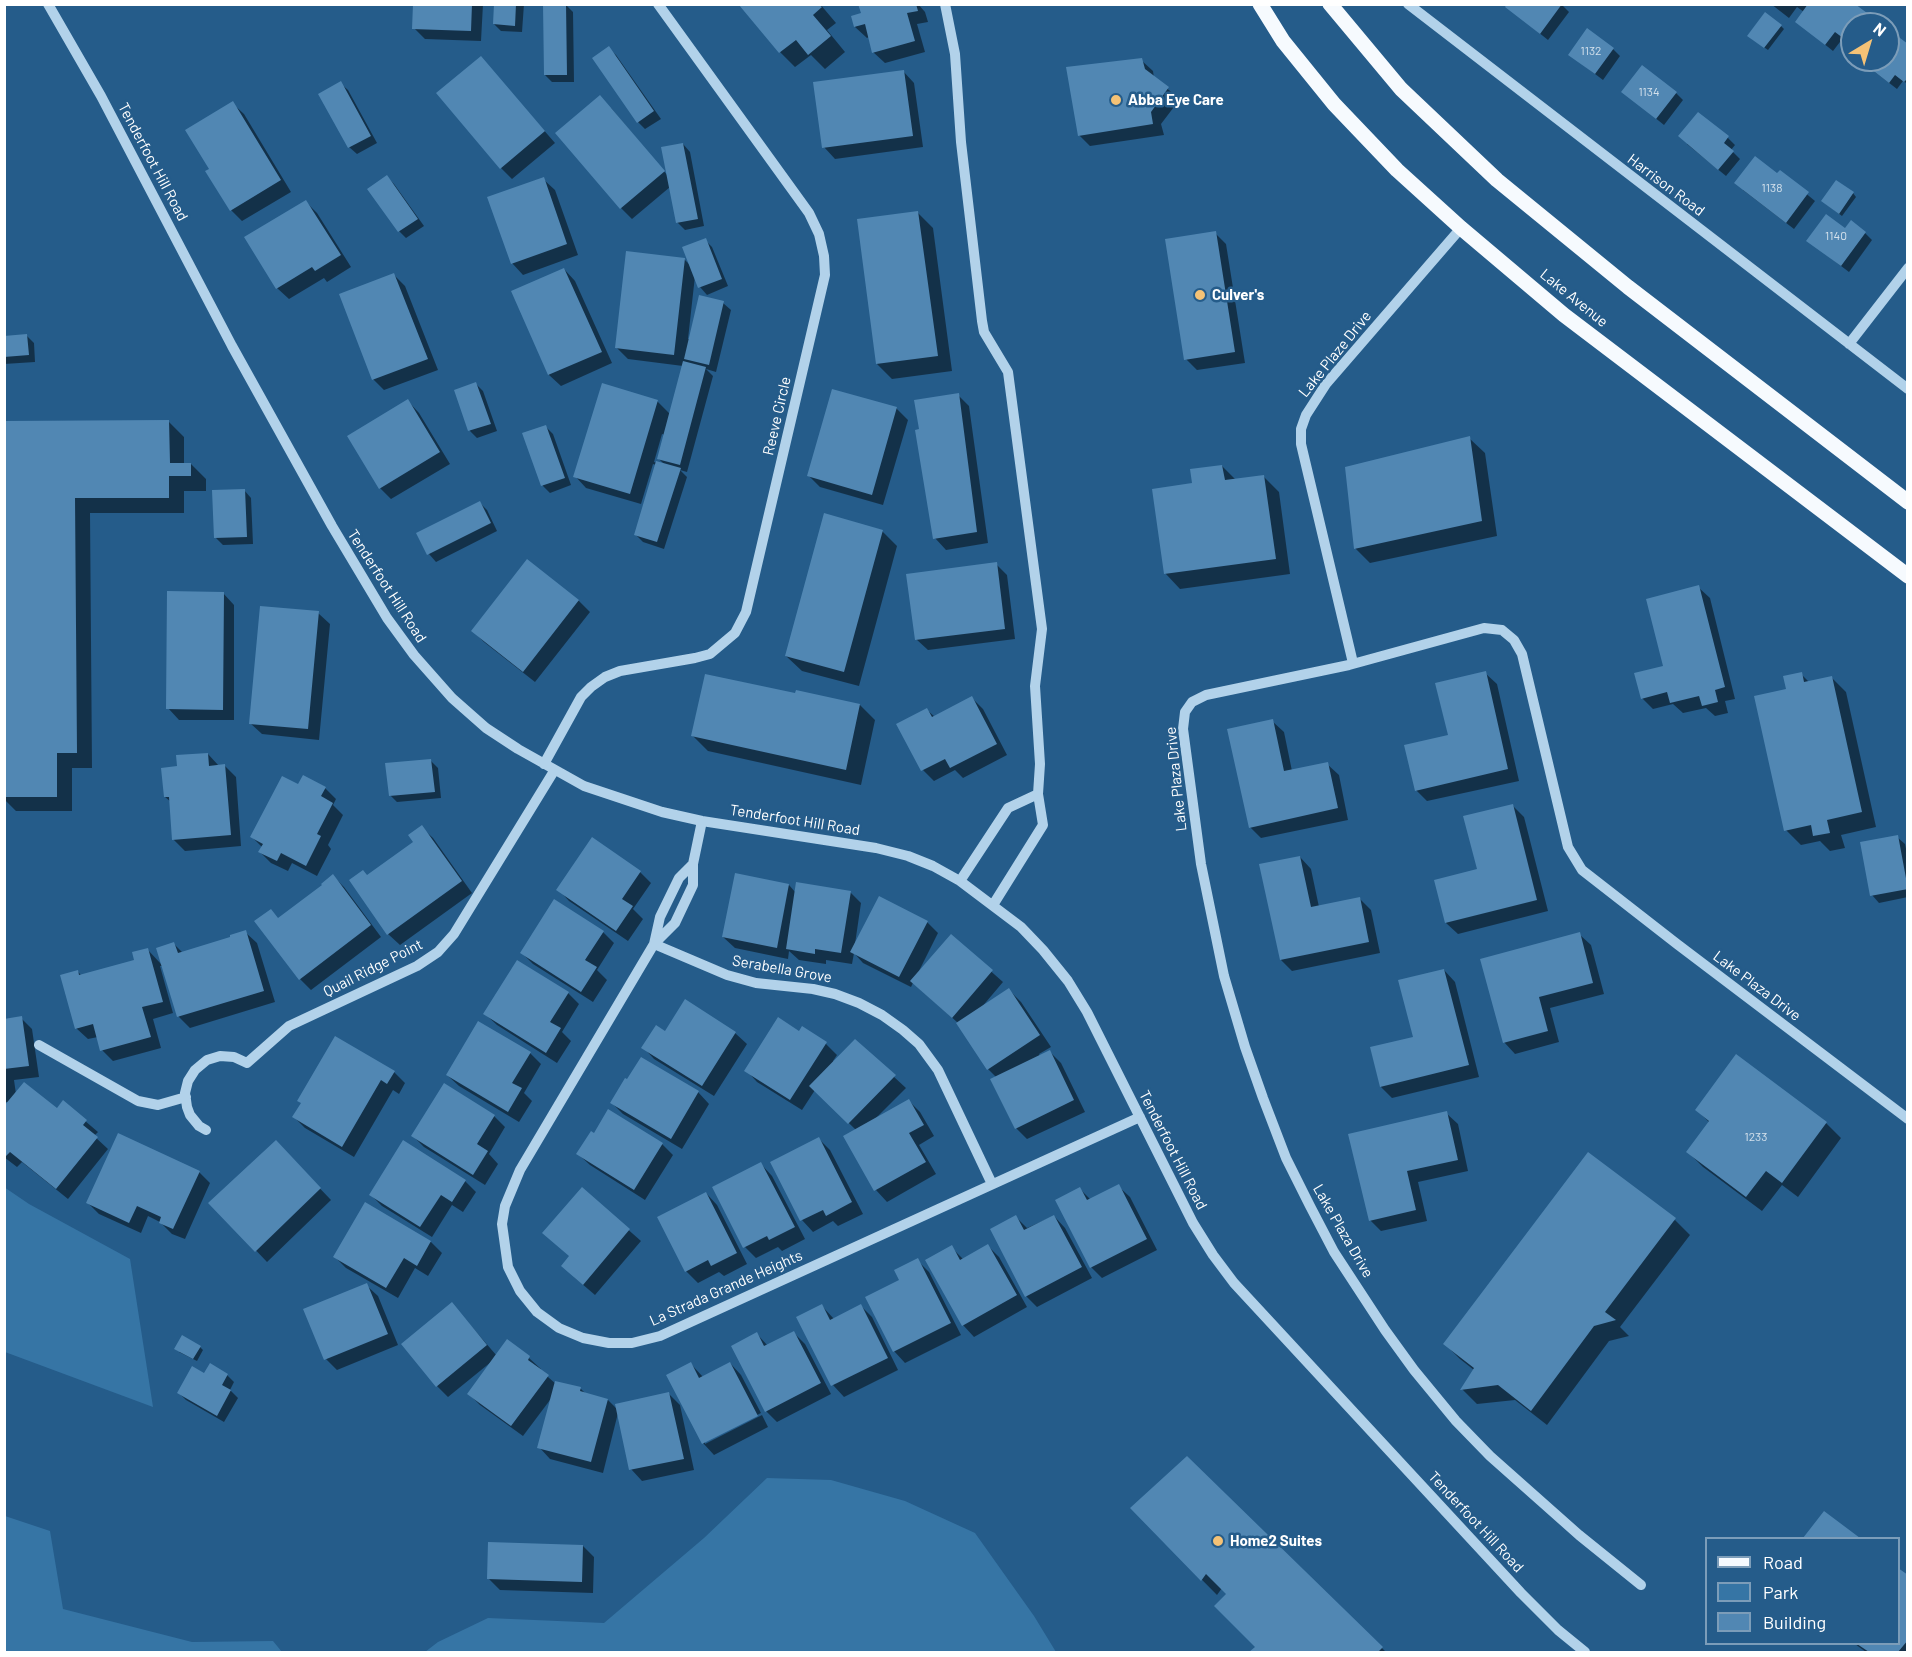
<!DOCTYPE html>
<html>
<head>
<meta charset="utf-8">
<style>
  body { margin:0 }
  #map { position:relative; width:1912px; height:1657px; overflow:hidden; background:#255c8a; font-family:Barlow,sans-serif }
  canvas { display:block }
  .frame { position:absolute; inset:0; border:6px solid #fff; pointer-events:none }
  .legend { position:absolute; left:1705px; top:1537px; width:195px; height:108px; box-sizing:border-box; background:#255c8a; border:2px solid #7c9db9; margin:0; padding:8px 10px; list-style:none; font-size:18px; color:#fff }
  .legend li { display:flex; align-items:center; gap:12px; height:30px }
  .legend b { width:30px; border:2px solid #7c9db9 }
  .north { position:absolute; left:1840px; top:12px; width:60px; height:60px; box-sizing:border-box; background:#255c8a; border:2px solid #7c9db9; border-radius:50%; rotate:38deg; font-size:16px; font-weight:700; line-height:24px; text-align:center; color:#fff }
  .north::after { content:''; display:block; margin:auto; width:21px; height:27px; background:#f4c276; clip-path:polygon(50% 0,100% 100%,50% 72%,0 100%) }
</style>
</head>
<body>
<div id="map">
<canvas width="1912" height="1657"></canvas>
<div class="frame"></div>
<ul class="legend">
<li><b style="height:8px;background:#f6fafe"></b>Road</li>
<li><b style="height:16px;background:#3675a5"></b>Park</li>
<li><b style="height:16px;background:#5187b3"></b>Building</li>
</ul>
<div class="north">N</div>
</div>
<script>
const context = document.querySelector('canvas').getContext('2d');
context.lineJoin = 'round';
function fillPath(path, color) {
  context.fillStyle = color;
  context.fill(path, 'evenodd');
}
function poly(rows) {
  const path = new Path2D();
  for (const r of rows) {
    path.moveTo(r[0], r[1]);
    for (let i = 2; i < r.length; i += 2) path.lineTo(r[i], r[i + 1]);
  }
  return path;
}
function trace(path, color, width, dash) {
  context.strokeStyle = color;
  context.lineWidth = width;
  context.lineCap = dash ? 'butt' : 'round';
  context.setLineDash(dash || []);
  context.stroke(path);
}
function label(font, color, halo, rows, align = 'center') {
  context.font = font + ' Barlow,sans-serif';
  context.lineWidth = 5;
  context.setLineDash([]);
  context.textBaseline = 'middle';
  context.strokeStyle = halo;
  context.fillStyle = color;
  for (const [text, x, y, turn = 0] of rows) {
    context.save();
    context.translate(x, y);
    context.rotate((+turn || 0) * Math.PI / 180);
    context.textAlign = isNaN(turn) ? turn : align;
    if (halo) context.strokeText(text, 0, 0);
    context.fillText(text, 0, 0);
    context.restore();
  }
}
fillPath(poly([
  [4,1187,29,1204,130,1259,153,1407,5,1352],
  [767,1478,831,1480,905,1501,975,1533,1034,1616,1056,1652,425,1652,438,1642,488,1618,604,1623,704,1538],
  [5,1516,50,1531,63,1609,192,1642,273,1641,282,1652,5,1652]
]), '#3675a5');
fillPath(poly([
  [414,4,483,4,481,41,425,39,414,28],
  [495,4,524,4,522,32,501,31,494,24],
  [741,4,820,4,836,23,827,30,845,52,825,69,811,55,795,67,780,52],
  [860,4,918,4,925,12,928,22,917,24,925,52,885,63,873,52,869,37,867,38,855,27,862,14],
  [1561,4,1569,12,1548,40,1507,7],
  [1771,4,1852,4,1876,24,1852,24,1852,45,1843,38,1833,51,1797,22,1804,12,1797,7,1789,18],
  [566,5,573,12,574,82,552,82,545,75],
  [1781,26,1784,29,1768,50,1752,39],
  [1888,39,1908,46,1908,84,1903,81,1897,89,1875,72,1871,60,1888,60],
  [608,48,616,55,661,119,645,129,638,122,594,58],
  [1613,49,1620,56,1603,80,1570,55],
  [481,58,555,143,512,179,501,168],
  [1141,60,1153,71,1154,78,1180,99,1161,124,1164,135,1090,146,1079,135],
  [903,71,914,83,923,147,835,159,824,147],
  [340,83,348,90,377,143,357,154,349,147],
  [1623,92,1676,93,1683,100,1664,125],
  [232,103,244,114,291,192,242,221,231,210,211,169],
  [611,108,668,176,683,144,690,152,704,226,685,230,677,222,670,187,632,219,621,208],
  [1728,138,1735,145,1731,150,1740,159,1726,176,1687,144],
  [1780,172,1815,201,1794,229,1743,190,1778,175],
  [387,177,394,184,424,226,406,238,399,231],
  [543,179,555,190,578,255,523,275,512,263],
  [1853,193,1856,197,1842,216,1826,204],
  [306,202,317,213,351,267,327,282,324,278,289,299,277,288],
  [918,213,933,228,952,371,892,379,877,364],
  [1215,233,1226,244,1245,363,1197,370,1186,359],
  [1865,233,1872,240,1849,272,1808,241],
  [705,240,712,247,728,286,707,295,700,287,695,276,688,339,690,339,723,303,731,310,716,372,706,369,713,376,687,472,680,470,687,477,664,549,643,542,635,534,656,465,653,464,641,504,586,488,575,476,657,401,670,414,683,366,628,359,617,348,684,259,691,266],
  [662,434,665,435,658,458,665,465,654,462],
  [564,269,575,281,612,363,561,386,549,375,513,292],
  [394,275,405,286,438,370,384,390,373,379],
  [27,336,34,343,35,362,4,364,4,338],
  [476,384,483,391,497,431,477,438,470,431],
  [958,395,969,406,988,543,946,550,935,538,921,430],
  [408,401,419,413,450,464,391,499,380,488],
  [896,408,908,420,883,505,820,487,809,476],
  [4,422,169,422,184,437,184,464,191,464,206,479,206,491,184,491,184,513,90,513,92,768,72,768,72,811,16,811,4,799],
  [546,427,553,434,571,485,550,493,543,486,524,434],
  [1469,438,1485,453,1497,536,1370,563,1355,548],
  [1222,466,1236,480,1264,477,1279,492,1290,574,1180,589,1165,573,1194,485],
  [244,490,251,498,253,544,223,545,216,538],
  [480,503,487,510,497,531,436,562,429,554,418,534],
  [882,531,897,546,859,686,802,671,786,656],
  [527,561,579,601,590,612,535,682,484,642,473,631],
  [996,564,1007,575,1015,639,928,650,916,639],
  [1698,587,1710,598,1735,699,1725,701,1728,713,1715,716,1706,708,1683,713,1673,704,1653,709,1642,698,1664,667],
  [223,593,234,605,234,720,179,720,168,708],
  [318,613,330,624,319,740,262,734,250,723],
  [1485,673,1497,684,1519,781,1427,801,1416,790,1449,737],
  [1801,674,1809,682,1831,677,1846,692,1876,827,1841,835,1845,848,1830,851,1820,841,1801,845,1786,830,1787,690],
  [796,695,860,705,875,720,861,785,708,751,693,736],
  [972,698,983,709,1007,755,963,778,955,770,934,781,923,770,927,710,935,717],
  [1272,721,1284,732,1292,771,1327,764,1339,775,1348,820,1261,838,1250,827],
  [208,754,219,766,225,766,236,777,241,846,185,851,173,839,171,802,165,797,178,768],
  [431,761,438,768,441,798,397,802,390,795],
  [298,786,325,788,336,799,333,805,343,815,328,845,331,849,317,876,292,863,288,871,271,863,260,852,262,847,252,837],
  [1513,806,1524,817,1548,911,1458,934,1446,923,1479,870],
  [421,827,433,838,472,893,400,945,388,934,367,876,415,842],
  [1897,837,1905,844,1908,858,1908,897,1879,903,1872,895],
  [1300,857,1311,869,1319,907,1359,898,1371,910,1380,953,1292,971,1281,960],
  [640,872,651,883,633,909,643,919,628,941,569,901,558,889],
  [333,876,344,887,381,937,311,990,300,979,279,919,324,885],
  [789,885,796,893,850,892,861,903,855,944,927,922,938,933,919,971,951,936,1003,982,981,1008,1009,990,1021,1002,1051,1047,1039,1054,1040,1056,1050,1052,1061,1063,1085,1112,1027,1139,1016,1128,996,1077,988,1069,957,1022,913,983,911,987,863,963,854,953,852,964,826,960,826,964,799,960,789,951,788,959,735,948,723,937],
  [245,932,257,943,275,1002,190,1028,179,1017,163,966,160,966,173,1013,153,1019,161,1048,113,1061,102,1050,98,1037,88,1039,76,1028,78,972,82,976,135,961,147,949,162,965,174,944,183,953,232,938],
  [603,932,614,943,597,970,607,980,593,1002,533,964,522,953],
  [1579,934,1591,945,1604,994,1550,1008,1559,1042,1515,1054,1504,1042],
  [1444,970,1455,982,1479,1077,1392,1098,1381,1087,1372,1048,1415,1038],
  [568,993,579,1004,562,1032,571,1041,557,1063,497,1025,485,1014],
  [21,1018,32,1029,39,1077,14,1080,16,1094,57,1110,63,1102,98,1132,94,1136,108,1149,68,1199,22,1162,17,1167,4,1157,10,1102,4,1102,4,1020],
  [666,1033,735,1033,747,1044,714,1096,654,1059,643,1047],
  [800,1033,826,1044,837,1055,833,1061,834,1062,855,1041,906,1088,876,1118,909,1101,920,1112,934,1136,919,1145,936,1174,887,1202,876,1190,845,1137,856,1130,815,1090,802,1110,757,1082,746,1070],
  [530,1053,541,1064,524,1093,532,1101,519,1122,459,1086,447,1075],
  [1737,1057,1826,1123,1841,1138,1798,1197,1782,1185,1762,1211,1703,1167,1688,1152,1710,1123,1697,1110],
  [394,1072,405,1083,399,1094,393,1090,354,1157,305,1128,294,1117],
  [698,1092,709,1104,682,1149,623,1114,612,1103],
  [1446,1113,1458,1124,1468,1171,1418,1182,1427,1221,1381,1231,1370,1220],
  [494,1116,505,1127,489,1154,498,1164,485,1185,424,1147,413,1136],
  [594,1135,662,1144,673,1155,645,1200,590,1165,578,1154],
  [819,1139,830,1150,863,1214,838,1226,833,1221,813,1232,802,1220,772,1163],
  [287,1154,331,1200,267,1262,211,1203],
  [761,1164,772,1176,805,1239,782,1251,778,1247,756,1258,745,1247],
  [199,1172,210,1183,185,1239,172,1234,160,1222,148,1216,141,1233,99,1214,88,1203],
  [465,1181,476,1192,463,1212,452,1205,432,1237,382,1206,371,1195],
  [1118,1186,1130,1197,1157,1250,1102,1278,1091,1267,1080,1189,1091,1200],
  [582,1189,641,1241,595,1295,574,1277,570,1257],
  [706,1193,717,1205,747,1264,724,1276,719,1272,698,1283,686,1271],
  [1054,1216,1065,1228,1092,1278,1037,1307,1026,1296,1016,1217,1027,1228],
  [1675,1220,1690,1235,1620,1327,1629,1336,1609,1341,1547,1425,1515,1400,1477,1404,1462,1389,1474,1370,1460,1359,1445,1344],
  [431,1242,442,1253,428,1276,415,1268,398,1298,346,1268,335,1257],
  [988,1246,999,1257,1027,1307,974,1337,963,1325,951,1247,963,1259],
  [917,1260,929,1272,961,1335,905,1363,894,1351,901,1280],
  [366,1285,378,1296,398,1345,337,1370,326,1359],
  [452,1304,497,1356,508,1341,529,1358,541,1369,540,1370,556,1384,556,1382,581,1389,586,1394,608,1400,618,1410,669,1394,680,1405,694,1470,642,1481,631,1469,618,1413,603,1473,550,1459,539,1447,553,1396,523,1436,480,1405,469,1394,491,1362,448,1397,437,1386],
  [822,1306,834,1319,861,1306,872,1317,898,1370,844,1397,833,1385,798,1318],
  [793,1332,805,1344,831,1394,777,1422,766,1411,757,1334,768,1346],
  [200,1347,203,1350,197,1361,179,1352],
  [730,1363,741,1375,761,1413,705,1441,705,1444,762,1415,768,1427,714,1455,703,1443,691,1364,703,1377],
  [204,1375,227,1375,234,1382,230,1390,238,1398,224,1422,186,1400,179,1393],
  [1187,1458,1386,1652,1251,1652,1257,1647,1228,1594,1222,1588,1217,1595,1132,1509],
  [1824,1513,1857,1538,1805,1538],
  [583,1546,594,1557,593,1593,500,1590,489,1579],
  [1908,1577,1908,1652,1866,1652,1855,1644,1898,1644]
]), '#0007');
fillPath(poly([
  [413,4,472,4,471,31,412,29],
  [494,4,516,4,515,26,493,24],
  [543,4,566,4,567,75,544,75],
  [858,4,916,4,918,11,907,13,915,41,872,53,865,24,854,27,851,16,861,13],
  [1507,4,1562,4,1540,34,1505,7],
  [1808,4,1855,4,1871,16,1865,24,1852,24,1851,44,1835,32,1825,45,1795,22],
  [739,5,819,5,822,7,813,15,831,36,808,55,796,40,779,53],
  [1765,12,1782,25,1764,48,1747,36],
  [1587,28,1614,48,1595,74,1568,55],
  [1892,32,1908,44,1908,78,1904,82,1895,75,1889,83,1866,65,1869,60,1888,60,1888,36],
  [609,46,654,111,637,123,592,58],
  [481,56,545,131,500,169,436,93],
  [1142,58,1145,69,1169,87,1151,112,1153,124,1078,136,1066,67],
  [1642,65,1677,92,1656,119,1621,92],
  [904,70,913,136,822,148,813,82],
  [341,81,371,136,348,148,318,94],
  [600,95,665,171,620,209,555,133],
  [233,101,281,180,230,211,205,171,209,169,185,130],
  [1698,112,1729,136,1724,143,1734,151,1718,170,1678,136],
  [683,143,698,219,676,223,661,147],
  [1755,156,1777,173,1780,170,1809,192,1786,223,1734,183],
  [387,175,418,219,398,232,367,189],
  [544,177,567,244,511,264,487,197],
  [1836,180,1854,192,1839,214,1821,201],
  [306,200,341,255,315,271,312,267,276,289,244,237],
  [918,211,938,356,876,364,857,219],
  [1826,214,1845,228,1851,220,1866,232,1841,266,1806,241],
  [1216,231,1235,352,1184,360,1165,239],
  [706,238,722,279,698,288,682,247],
  [626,251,685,258,674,355,615,348],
  [564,268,602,352,548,375,511,291],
  [394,273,428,359,372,380,339,294],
  [699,295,724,301,709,365,684,359],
  [27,334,29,355,4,357,4,336],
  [683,361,706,367,680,465,657,459],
  [476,382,491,424,468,431,454,390],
  [602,383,658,400,630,494,573,477],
  [832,389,897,407,872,495,807,476],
  [959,393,977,532,933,539,915,430,919,429,914,400],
  [408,399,440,452,379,489,347,436],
  [169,420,170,463,191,463,191,476,169,476,169,498,75,498,77,753,57,753,57,797,4,797,4,421],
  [546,425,565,478,541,486,522,433],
  [1470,436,1482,521,1354,549,1345,467],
  [656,461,681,468,657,542,634,535],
  [1222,465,1225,480,1264,475,1276,559,1164,574,1152,489,1192,483,1190,469],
  [245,489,247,537,214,538,212,490],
  [480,501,491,523,427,555,416,533],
  [824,513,883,530,844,672,785,656],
  [527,559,579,600,523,672,471,631],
  [997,562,1005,629,915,640,906,574],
  [1699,585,1725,687,1715,690,1718,702,1702,706,1699,696,1670,703,1667,692,1641,699,1634,673,1663,666,1646,599],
  [167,591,224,592,223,710,166,709],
  [260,606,319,611,308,729,249,724],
  [1486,671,1508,769,1415,791,1404,745,1448,735,1435,683],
  [1802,672,1804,682,1832,676,1862,812,1827,820,1830,833,1813,836,1811,825,1784,831,1754,696,1786,689,1783,676],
  [705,674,795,693,796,690,860,704,846,770,691,736],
  [972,696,997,744,950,768,945,759,921,771,896,724,927,708,932,717],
  [1273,719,1284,771,1328,762,1338,808,1249,828,1227,729],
  [208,753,209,766,225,764,231,835,172,840,169,797,164,797,161,768,177,766,176,755],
  [431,759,435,792,389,796,385,763],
  [303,775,326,787,321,796,333,803,317,834,321,836,306,866,281,853,277,861,258,852,263,844,250,837,282,776,298,784],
  [1513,804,1537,900,1445,923,1434,880,1477,869,1463,816],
  [422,825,462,881,387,935,349,880,363,870,367,875,413,842,408,835],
  [1898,835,1908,889,1870,896,1860,842],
  [592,837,641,871,622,899,633,906,616,931,556,890],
  [1300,856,1311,907,1360,897,1369,942,1280,960,1259,864],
  [735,873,789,884,777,948,722,937],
  [333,874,371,925,299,980,254,921,271,909,278,918,322,885,321,884],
  [796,882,851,891,841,953,815,949,815,954,786,949],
  [879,896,928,921,899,977,850,952],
  [554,899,604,931,585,960,597,967,581,992,520,953],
  [246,930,264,991,177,1017,156,948,174,942,178,953,230,937,230,935],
  [1580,932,1593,983,1539,997,1548,1031,1503,1043,1480,959],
  [951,934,993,970,952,1018,910,981],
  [148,948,163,1002,142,1007,151,1037,100,1051,93,1024,75,1029,60,975,78,970,79,975,134,960,132,952],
  [517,960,569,992,550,1022,561,1028,546,1053,483,1014],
  [1444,969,1469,1065,1380,1087,1370,1047,1413,1037,1398,980],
  [1009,988,1040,1035,987,1070,956,1023],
  [685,999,736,1032,702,1086,641,1048,656,1025,665,1031],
  [22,1016,29,1066,4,1069,4,1019],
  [778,1017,799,1031,802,1026,827,1042,790,1100,744,1071],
  [478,1021,531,1052,512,1083,522,1088,508,1112,446,1075],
  [335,1036,395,1071,387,1084,381,1080,342,1147,292,1117,301,1103,297,1101],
  [855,1039,896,1075,848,1124,809,1086],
  [1050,1050,1074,1100,1015,1129,990,1079],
  [1736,1054,1827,1122,1782,1183,1766,1171,1746,1197,1686,1152,1709,1121,1695,1110],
  [641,1057,699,1091,671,1139,610,1103,625,1078,627,1079],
  [24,1082,57,1108,63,1100,87,1120,83,1125,98,1137,56,1189,10,1152,4,1158,4,1106],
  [444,1083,495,1115,477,1144,488,1151,473,1175,411,1136],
  [909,1099,924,1125,909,1133,926,1162,874,1191,843,1136],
  [608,1109,663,1143,634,1190,576,1154,591,1131,594,1133],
  [1447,1111,1458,1160,1407,1171,1416,1210,1369,1221,1348,1134],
  [118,1133,200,1171,173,1229,159,1223,161,1217,137,1206,129,1223,86,1203],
  [819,1137,852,1202,826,1216,823,1210,800,1221,770,1162],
  [276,1140,321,1188,255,1252,208,1203],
  [403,1140,466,1180,452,1202,441,1195,420,1227,369,1195],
  [1588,1152,1676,1218,1605,1312,1616,1320,1594,1326,1531,1411,1498,1385,1460,1390,1474,1368,1443,1344],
  [761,1162,795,1227,769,1240,767,1236,743,1248,712,1187],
  [1119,1184,1147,1239,1090,1268,1055,1200,1080,1187,1087,1200],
  [582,1187,630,1229,583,1285,561,1266,569,1256,542,1233],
  [706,1192,737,1253,711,1266,708,1260,685,1272,657,1217],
  [365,1202,431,1241,417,1266,404,1258,386,1288,333,1257],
  [1016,1215,1024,1230,1054,1215,1082,1267,1025,1297,990,1229],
  [988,1244,1017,1295,962,1326,925,1260,952,1245,960,1260],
  [918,1258,951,1323,893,1352,865,1297,899,1280,894,1270],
  [367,1283,388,1334,324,1360,303,1309],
  [452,1302,487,1345,436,1387,401,1344],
  [822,1304,830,1320,861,1304,888,1358,831,1386,796,1317],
  [794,1331,821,1383,765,1412,731,1346,757,1332,764,1346],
  [182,1335,201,1346,193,1359,174,1349],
  [507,1339,530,1356,528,1360,549,1375,511,1426,467,1394],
  [691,1362,699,1378,730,1362,758,1416,702,1444,666,1375],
  [210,1363,228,1374,222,1385,231,1390,217,1416,177,1393,192,1366,204,1373],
  [555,1381,581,1387,580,1391,608,1399,591,1462,537,1448],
  [669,1392,684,1459,629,1470,615,1404],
  [1187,1456,1383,1647,1378,1652,1249,1652,1255,1647,1214,1606,1226,1594,1206,1574,1201,1581,1130,1508],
  [1824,1511,1860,1538,1803,1538],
  [488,1542,583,1545,582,1582,487,1579],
  [1898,1568,1908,1575,1908,1640,1898,1652,1869,1652,1857,1644,1898,1644]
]), '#5187b3');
trace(poly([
  [48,4,101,96,232,346,332,526,387,618,414,655,452,698,486,728,518,749,584,786,662,812,702,821,876,848,908,856,933,866,960,881,1021,927,1043,950,1068,981,1087,1012,1193,1223,1213,1255,1234,1283,1521,1593,1558,1630,1585,1652],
  [945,4,955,54,961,142,982,321,984,332,1008,372,1042,629,1035,686,1040,764,1038,794,1043,825,993,905],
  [1408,4,1908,389],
  [1849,344,1908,268],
  [1353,663,1301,444,1301,429,1306,415,1326,384,1461,228],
  [544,764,581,697,591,687,605,677,620,671,695,658,710,654,735,633,746,612,825,275,824,256,819,234,809,213,658,4],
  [702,821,693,864,693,885,675,923,654,944,520,1170,505,1206,502,1224,508,1267,520,1291,537,1312,559,1328,583,1338,609,1343,632,1343,660,1336,1140,1117],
  [960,881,1008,808,1038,794],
  [654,944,727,975,756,983,813,989,835,994,859,1003,882,1015,903,1030,919,1044,938,1070,992,1184],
  [654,944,660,917,679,878,693,864],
  [39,1045,138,1101,158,1105,186,1097],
  [206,1130,199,1126,190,1115,187,1107,185,1093,188,1081,195,1070,207,1060,220,1056,234,1057,247,1063,289,1026,417,966,438,952,454,934,554,771],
  [1641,1585,1579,1535,1490,1456,1456,1421,1414,1370,1385,1330,1334,1252,1310,1206,1286,1158,1263,1098,1245,1047,1224,976,1201,864,1183,729,1185,712,1192,702,1206,695,1349,665,1484,628,1502,630,1514,640,1522,654,1568,847,1582,870,1677,944,1908,1119]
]), '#b2d2ea', 10);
trace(poly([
  [1260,4,1283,41,1334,104,1397,170,1461,228,1564,315,1908,576],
  [1330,4,1401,89,1497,180,1628,287,1908,502]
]), '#f6fafe', 15);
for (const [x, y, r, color] of [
  [1116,100,6,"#f4c276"],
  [1200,295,6,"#f4c276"],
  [1218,1541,6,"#f4c276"]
]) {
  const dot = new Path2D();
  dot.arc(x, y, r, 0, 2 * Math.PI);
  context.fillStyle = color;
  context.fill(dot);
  trace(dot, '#255c8a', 2);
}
label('12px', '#d4e1ec', null, [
  ["1132",1591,51],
  ["1134",1649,92],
  ["1138",1772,188],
  ["1140",1836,236],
  ["1233",1756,1137]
]);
label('bold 15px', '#fff', '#255c8a', [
  ["Abba Eye Care",1128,100],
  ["Culver's",1212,295],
  ["Home2 Suites",1230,1541]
], 'left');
label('15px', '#fff', '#255c8a', [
  ["Tenderfoot Hill Road",153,162,62],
  ["Harrison Road",1666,185,37],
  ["Lake Avenue",1574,298,39],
  ["Lake Plaze Drive",1335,354,-51],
  ["Reeve Circle",777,416,-77],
  ["Tenderfoot Hill Road",387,586,57],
  ["Lake Plaza Drive",1176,779,-96],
  ["Tenderfoot Hill Road",795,820,9],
  ["Quail Ridge Point",373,968,-27],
  ["Serabella Grove",782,969,10],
  ["Lake Plaza Drive",1757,986,37],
  ["Tenderfoot Hill Road",1173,1150,63],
  ["Lake Plaza Drive",1343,1231,60],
  ["La Strada Grande Heights",726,1288,-24],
  ["Tenderfoot Hill Road",1476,1522,47]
]);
</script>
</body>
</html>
